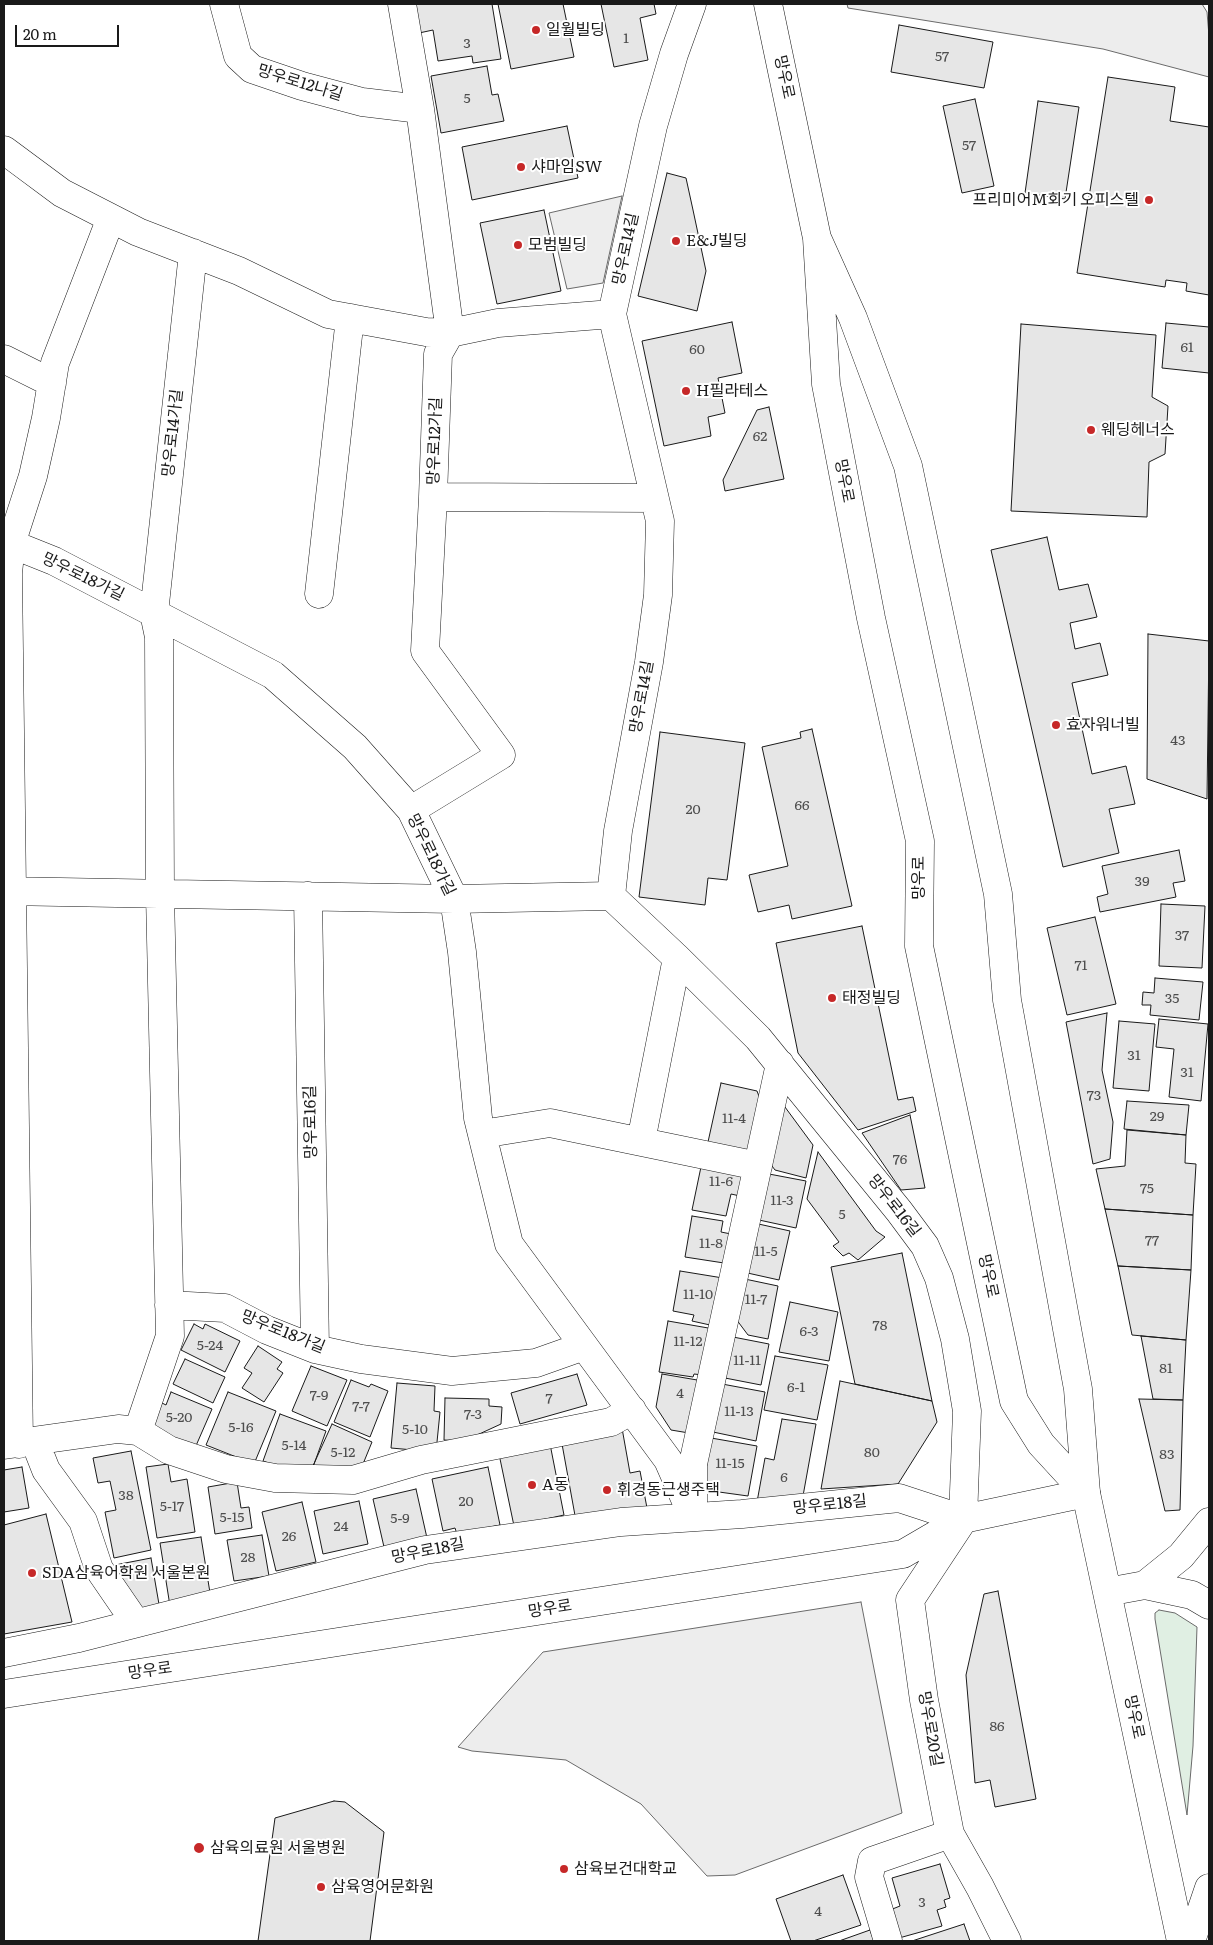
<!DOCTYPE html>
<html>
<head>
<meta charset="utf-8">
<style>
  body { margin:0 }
  #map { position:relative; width:1213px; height:1945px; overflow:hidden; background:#fff; font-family:Literata,serif }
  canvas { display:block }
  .frame { position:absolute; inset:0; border:5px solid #1a1a1a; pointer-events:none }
  .scale { position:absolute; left:15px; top:25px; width:104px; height:22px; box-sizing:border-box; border:2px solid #1a1a1a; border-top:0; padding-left:6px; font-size:15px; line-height:18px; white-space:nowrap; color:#1a1a1a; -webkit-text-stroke:4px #fff; paint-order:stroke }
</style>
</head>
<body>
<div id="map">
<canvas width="1213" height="1945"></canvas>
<div class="frame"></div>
<div class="scale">20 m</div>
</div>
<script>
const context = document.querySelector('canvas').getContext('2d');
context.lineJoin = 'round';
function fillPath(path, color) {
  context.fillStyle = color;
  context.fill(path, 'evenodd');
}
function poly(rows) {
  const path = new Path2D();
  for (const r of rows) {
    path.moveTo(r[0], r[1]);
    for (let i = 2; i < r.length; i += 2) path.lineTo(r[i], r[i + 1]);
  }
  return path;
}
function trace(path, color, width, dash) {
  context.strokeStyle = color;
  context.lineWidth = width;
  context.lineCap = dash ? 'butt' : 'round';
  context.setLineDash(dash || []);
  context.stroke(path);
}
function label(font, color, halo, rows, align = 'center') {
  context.font = font + ' Literata,"Noto Sans KR",serif';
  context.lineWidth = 4;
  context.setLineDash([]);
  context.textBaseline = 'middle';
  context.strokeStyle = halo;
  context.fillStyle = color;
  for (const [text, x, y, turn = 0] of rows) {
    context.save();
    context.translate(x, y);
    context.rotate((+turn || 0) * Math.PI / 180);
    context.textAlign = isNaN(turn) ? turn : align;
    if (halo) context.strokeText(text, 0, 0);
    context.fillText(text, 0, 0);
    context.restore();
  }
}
const green = poly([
  [1159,1610,1175,1613,1197,1627,1193,1746,1187,1815,1155,1619,1155,1613,1159,1610]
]);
fillPath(green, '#e0efe3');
trace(green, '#6a6a6a', 1);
const parking = poly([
  [847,4,1202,4,1207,12,1209,36,1209,77,1103,49,848,8,847,4],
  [622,196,603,283,567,289,549,213,622,196],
  [861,1602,902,1813,735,1875,707,1876,641,1804,566,1760,472,1751,458,1747,543,1652,861,1602]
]);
fillPath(parking, '#ededed');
trace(parking, '#6a6a6a', 1);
const building = poly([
  [414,4,492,4,501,59,473,63,472,56,438,61,433,30,419,33,414,4],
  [498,4,563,4,574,57,511,69,498,4],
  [601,4,654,4,656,14,640,18,648,60,614,67,601,4],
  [899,25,993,42,984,88,891,72,899,25],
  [487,66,492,95,498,94,504,121,441,133,431,76,487,66],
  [1108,77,1175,87,1170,121,1209,127,1209,295,1186,291,1187,283,1166,280,1165,287,1077,273,1108,77],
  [975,99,994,186,962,193,943,106,975,99],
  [1038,101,1079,107,1065,199,1025,193,1038,101],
  [567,126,578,178,472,200,462,147,567,126],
  [667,173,686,178,693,210,706,271,697,311,638,296,667,173],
  [544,210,561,291,497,304,480,223,544,210],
  [732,322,742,373,718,378,725,413,708,417,711,436,664,446,642,341,732,322],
  [1166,323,1209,327,1209,373,1162,368,1166,323],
  [1021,324,1156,335,1152,397,1168,406,1165,454,1149,462,1147,517,1011,511,1021,324],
  [769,407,784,479,725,491,723,480,757,410,769,407],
  [1047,537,1059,590,1088,584,1097,617,1070,623,1075,649,1100,643,1108,675,1072,683,1092,774,1126,766,1135,804,1109,809,1119,853,1063,867,991,550,1047,537],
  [1148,634,1209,641,1207,799,1147,779,1148,634],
  [812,729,852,906,792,919,789,905,758,912,749,875,788,866,762,747,801,738,800,732,812,729],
  [660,732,745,743,727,880,708,878,705,905,639,897,660,732],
  [1179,850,1185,881,1173,883,1176,897,1100,912,1097,897,1108,894,1102,866,1179,850],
  [1161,904,1205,906,1202,968,1159,966,1161,904],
  [1095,917,1116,1004,1067,1015,1047,928,1095,917],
  [862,926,898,1100,913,1097,916,1111,858,1130,798,1053,776,943,862,926],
  [1155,978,1203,982,1199,1020,1150,1015,1151,1005,1142,1005,1143,992,1154,993,1155,978],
  [1107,1013,1102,1070,1113,1122,1110,1159,1093,1164,1066,1022,1107,1013],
  [1159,1019,1208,1024,1201,1101,1169,1097,1174,1049,1156,1047,1159,1019],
  [1119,1021,1155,1024,1149,1091,1113,1088,1119,1021],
  [721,1083,757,1091,760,1099,755,1160,708,1142,721,1083],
  [1127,1101,1189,1105,1186,1135,1124,1129,1127,1101],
  [782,1103,813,1145,806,1178,775,1170,769,1162,782,1103],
  [910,1115,925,1188,901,1190,862,1133,910,1115],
  [1127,1130,1186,1135,1185,1163,1196,1164,1193,1215,1105,1209,1096,1169,1125,1166,1127,1130],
  [818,1152,876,1231,885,1237,858,1260,849,1253,843,1256,833,1246,839,1242,807,1199,818,1152],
  [702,1162,745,1170,740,1196,731,1194,726,1216,692,1210,702,1162],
  [769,1174,806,1181,796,1228,759,1220,769,1174],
  [1105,1209,1193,1215,1191,1270,1118,1266,1105,1209],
  [692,1216,723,1221,721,1232,736,1235,724,1263,685,1257,692,1216],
  [754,1223,790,1231,779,1280,743,1272,754,1223],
  [902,1253,932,1401,855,1384,831,1267,902,1253],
  [1118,1266,1191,1270,1186,1340,1132,1335,1118,1266],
  [680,1271,723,1278,710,1325,692,1321,694,1315,673,1311,680,1271],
  [740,1278,778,1286,768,1339,748,1335,733,1315,740,1278],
  [790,1302,838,1312,829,1361,779,1352,790,1302],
  [668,1321,714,1329,703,1375,694,1374,693,1377,659,1372,668,1321],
  [194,1324,203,1329,205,1324,240,1341,225,1372,181,1350,194,1324],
  [1141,1336,1186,1340,1183,1400,1153,1399,1141,1336],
  [733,1337,769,1344,761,1385,725,1378,733,1337],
  [258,1346,282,1362,277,1369,283,1373,264,1402,242,1388,252,1373,244,1368,258,1346],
  [775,1356,828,1365,817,1420,764,1410,775,1356],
  [185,1359,225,1377,213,1403,173,1384,185,1359],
  [311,1366,347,1380,327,1426,292,1411,311,1366],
  [577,1374,587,1405,520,1424,511,1393,577,1374],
  [662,1374,703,1381,695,1434,671,1430,656,1407,662,1374],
  [351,1380,369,1387,371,1384,388,1391,370,1437,334,1422,351,1380],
  [840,1381,932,1401,937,1422,898,1484,821,1489,840,1381],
  [397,1383,435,1386,434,1411,440,1412,436,1452,391,1448,397,1383],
  [722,1384,765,1392,756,1441,713,1432,722,1384],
  [171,1392,212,1409,195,1448,146,1427,158,1401,166,1405,171,1392],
  [228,1392,276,1411,254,1464,206,1445,228,1392],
  [445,1398,489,1399,489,1406,502,1407,501,1424,464,1441,444,1440,445,1398],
  [1139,1399,1183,1400,1180,1510,1165,1511,1139,1399],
  [280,1414,326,1431,309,1478,263,1461,280,1414],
  [782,1419,816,1424,803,1496,757,1502,765,1458,774,1460,782,1419],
  [332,1424,372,1442,363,1464,327,1475,312,1468,332,1424],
  [622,1428,630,1473,640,1471,647,1508,576,1521,562,1444,622,1428],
  [711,1438,757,1446,748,1496,719,1492,704,1482,711,1438],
  [550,1444,564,1515,514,1526,499,1454,550,1444],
  [131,1451,151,1550,114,1558,105,1512,116,1510,110,1481,98,1483,93,1458,131,1451],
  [168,1464,171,1482,187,1479,195,1532,157,1538,146,1467,168,1464],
  [22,1467,29,1508,4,1512,4,1470,22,1467],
  [488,1467,500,1525,457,1534,455,1528,443,1531,432,1479,488,1467],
  [237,1482,241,1508,249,1507,252,1528,215,1534,208,1487,237,1482],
  [416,1489,427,1538,384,1547,373,1499,416,1489],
  [359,1501,368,1544,323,1554,314,1511,359,1501],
  [302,1502,316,1562,276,1571,262,1512,302,1502],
  [46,1514,72,1622,4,1634,4,1525,46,1514],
  [262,1535,269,1576,234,1581,227,1540,262,1535],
  [201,1537,211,1599,170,1606,160,1543,201,1537],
  [151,1558,160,1610,139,1614,116,1573,115,1565,151,1558],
  [998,1591,1036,1799,995,1807,990,1780,975,1783,966,1675,984,1594,998,1591],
  [334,1801,345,1802,384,1832,370,1941,258,1941,275,1818,334,1801],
  [940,1864,950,1898,944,1900,946,1907,937,1910,942,1926,899,1938,890,1910,900,1906,892,1878,940,1864],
  [843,1875,861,1925,813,1941,791,1941,776,1899,843,1875],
  [964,1924,970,1941,912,1941,964,1924],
  [870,1930,874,1941,839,1941,870,1930]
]);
fillPath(building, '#e6e6e6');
trace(building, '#1a1a1a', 1);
const street = poly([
  [224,4,238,56,252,69,302,86,362,102,420,109],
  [402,4,420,109,450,333,438,354,433,497,425,651,501,755,411,810],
  [4,150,62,193,138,232,239,271,328,314,426,332,450,333,498,323,612,314],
  [4,359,52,383],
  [433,497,654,498],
  [4,541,54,561,273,675,355,747,411,810,454,899,462,952,478,1118,509,1244,668,1460,693,1517],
  [319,594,350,318],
  [4,891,454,899,611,896,677,958,758,1038,899,1211,925,1246,939,1278,955,1339,967,1411,963,1519],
  [308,896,315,1349],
  [611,896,618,831,649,662,658,595,660,521,612,314,653,126,674,54,692,4],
  [482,1134,550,1123,758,1166],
  [641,1141,677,958],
  [169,1305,225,1308,267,1330,315,1349,361,1359,452,1371,536,1363,584,1346],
  [138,1431,170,1336,160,894,159,637,154,613,193,253],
  [35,1442,46,1470,83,1521,99,1569,136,1623],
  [19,1444,8,573,11,544,33,476,46,418,55,363,111,218],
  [4,1445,118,1429,138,1431,169,1450,226,1469,275,1478,353,1480,421,1460,611,1422,632,1410],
  [693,1505,693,1464,780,1064],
  [961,1523,910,1600,924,1700,950,1834,980,1887,1007,1941],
  [4,1653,79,1638,425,1550,621,1522,742,1514,899,1498,963,1519],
  [4,1694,903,1554,963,1519,1086,1493],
  [888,1941,869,1877,872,1861,950,1834]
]);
const primary = poly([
  [768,4,817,238,826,384,871,618,920,841,919,946,1014,1401,1041,1444,1086,1493],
  [817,238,853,318,908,466,998,894,1007,1000,1078,1389,1086,1493,1181,1941],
  [1145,1585,1181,1556,1209,1522],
  [1107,1592,1145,1585,1192,1595,1209,1605],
  [1191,1941,1209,1888]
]);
trace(street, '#1a1a1a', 29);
trace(primary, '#1a1a1a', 29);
trace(street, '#fff', 28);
trace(primary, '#fff', 28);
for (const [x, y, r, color] of [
  [536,30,5,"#c62828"],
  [521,167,5,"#c62828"],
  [1149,200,5,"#c62828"],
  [676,241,5,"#c62828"],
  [518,245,5,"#c62828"],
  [686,391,5,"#c62828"],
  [1091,430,5,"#c62828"],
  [1056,725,5,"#c62828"],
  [832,998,5,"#c62828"],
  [532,1485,5,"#c62828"],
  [607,1490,5,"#c62828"],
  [32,1573,5,"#c62828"],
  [199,1848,6,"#c62828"],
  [564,1869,5,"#c62828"],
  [321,1887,5,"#c62828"]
]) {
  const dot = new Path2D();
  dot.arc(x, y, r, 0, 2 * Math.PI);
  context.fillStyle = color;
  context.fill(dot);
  trace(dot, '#fff', 2);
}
label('14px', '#4d4d4d', null, [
  ["1",626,39],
  ["3",467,44],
  ["57",942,57],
  ["5",467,99],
  ["57",969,146],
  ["61",1187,348],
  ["60",697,350],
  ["62",760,437],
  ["43",1178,741],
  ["66",802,806],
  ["20",693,810],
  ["39",1142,882],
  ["37",1182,936],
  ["71",1081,966],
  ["35",1172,999],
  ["31",1134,1056],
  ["31",1187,1073],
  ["73",1094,1096],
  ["29",1157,1117],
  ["11-4",734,1119],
  ["76",900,1160],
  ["11-6",721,1182],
  ["75",1147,1189],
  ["11-3",782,1201],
  ["5",842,1215],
  ["77",1152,1241],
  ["11-8",711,1244],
  ["11-5",766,1252],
  ["11-10",698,1295],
  ["11-7",756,1300],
  ["78",880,1326],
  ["6-3",809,1332],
  ["11-12",688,1342],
  ["5-24",210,1346],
  ["11-11",747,1361],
  ["81",1166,1369],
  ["6-1",796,1388],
  ["4",680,1394],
  ["7-9",319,1396],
  ["7",549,1399],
  ["7-7",361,1407],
  ["11-13",739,1412],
  ["7-3",473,1415],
  ["5-20",179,1418],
  ["5-16",241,1428],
  ["5-10",415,1430],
  ["5-14",294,1446],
  ["5-12",343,1453],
  ["80",872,1453],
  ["83",1167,1455],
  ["11-15",730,1464],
  ["6",784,1478],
  ["38",126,1496],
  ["20",466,1502],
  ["5-17",172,1507],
  ["5-15",232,1518],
  ["5-9",400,1519],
  ["24",341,1527],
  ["26",289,1537],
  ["28",248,1558],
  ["86",997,1727],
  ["3",922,1903],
  ["4",818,1912]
]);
label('16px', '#1a1a1a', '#fff', [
  ["일월빌딩",546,30],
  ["샤마임SW",531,167],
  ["프리미어M회기 오피스텔",1139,200,"right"],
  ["E&J빌딩",686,241],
  ["모범빌딩",528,245],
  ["H필라테스",696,391],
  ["웨딩헤너스",1101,430],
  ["효자워너빌",1066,725],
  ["태정빌딩",842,998],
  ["A동",542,1485],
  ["휘경동근생주택",617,1490],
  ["SDA삼육어학원 서울본원",42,1573],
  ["삼육의료원 서울병원",210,1848],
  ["삼육보건대학교",574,1869],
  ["삼육영어문화원",331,1887]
], 'left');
label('16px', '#1a1a1a', '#fff', [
  ["망우로",784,77,78],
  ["망우로12나길",300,83,17],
  ["망우로14길",626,249,-78],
  ["망우로14가길",173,433,-84],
  ["망우로12가길",435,441,-88],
  ["망우로",844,481,79],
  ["망우로18가길",83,577,26],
  ["망우로14길",642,697,-80],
  ["망우로18가길",431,855,64],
  ["망우로",919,878,-90],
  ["망우로16길",311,1122,-91],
  ["망우로16길",894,1206,52],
  ["망우로",988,1276,78],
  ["망우로18가길",283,1332,22],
  ["망우로18길",830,1505,-6],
  ["망우로18길",428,1551,-11],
  ["망우로",550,1609,-9],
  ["망우로",150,1671,-8],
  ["망우로",1134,1717,78],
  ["망우로20길",930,1729,80]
]);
</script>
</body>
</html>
